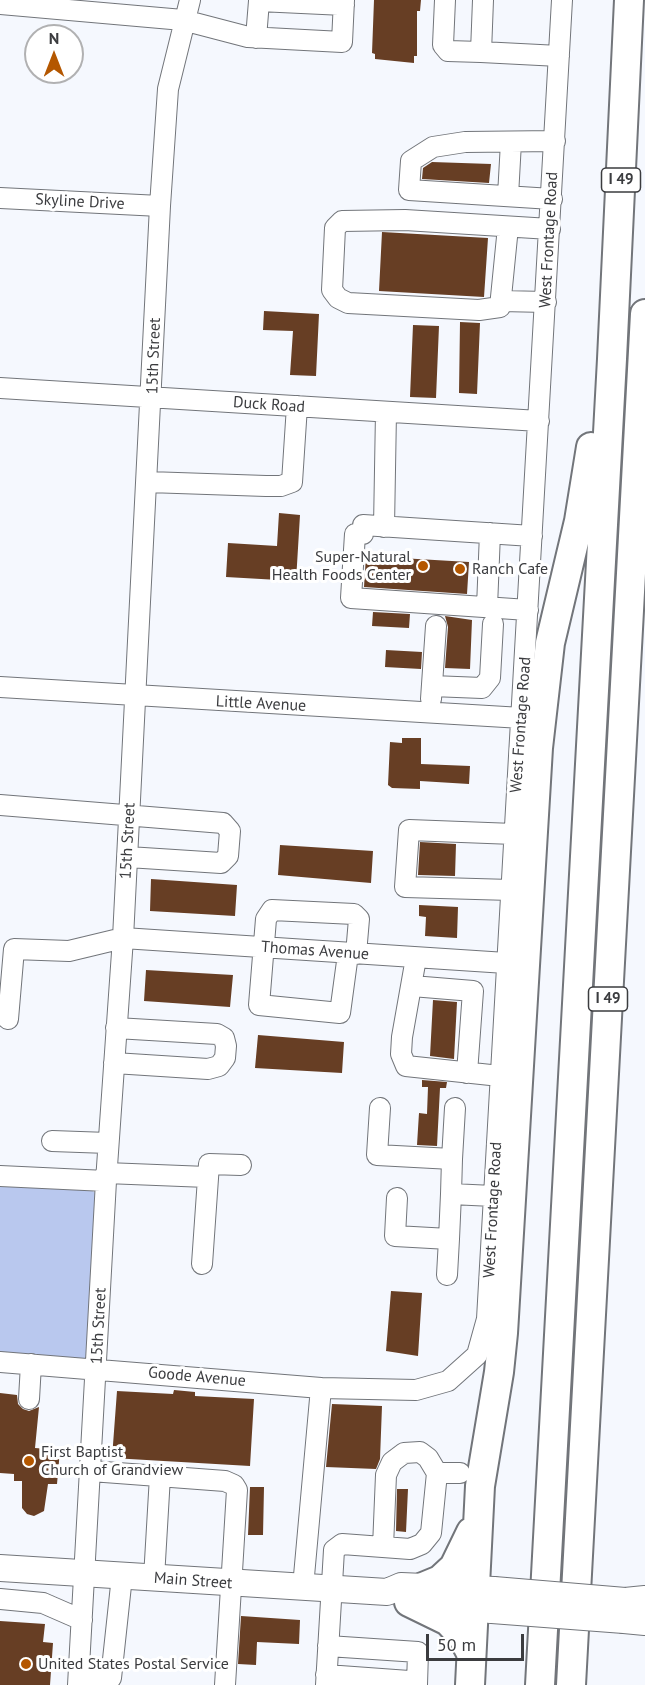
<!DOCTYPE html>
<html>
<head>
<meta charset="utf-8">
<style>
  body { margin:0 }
  #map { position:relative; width:645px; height:1685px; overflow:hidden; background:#f5f8fe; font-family:"PT Sans",sans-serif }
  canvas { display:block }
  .north { position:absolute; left:24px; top:24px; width:60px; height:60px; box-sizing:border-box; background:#fff; border:2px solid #b1b1b2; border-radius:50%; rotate:0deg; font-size:16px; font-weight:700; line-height:24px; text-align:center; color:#3b3c3f }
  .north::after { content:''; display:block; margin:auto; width:21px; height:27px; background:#b45700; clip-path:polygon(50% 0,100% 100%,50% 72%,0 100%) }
  .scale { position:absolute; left:426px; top:1634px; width:98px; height:27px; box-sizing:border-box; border:3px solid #3b3c3f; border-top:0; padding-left:8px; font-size:18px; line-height:21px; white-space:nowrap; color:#3b3c3f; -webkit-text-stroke:4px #fff; paint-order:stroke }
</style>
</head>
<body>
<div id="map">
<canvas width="645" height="1685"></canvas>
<div class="north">N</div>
<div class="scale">50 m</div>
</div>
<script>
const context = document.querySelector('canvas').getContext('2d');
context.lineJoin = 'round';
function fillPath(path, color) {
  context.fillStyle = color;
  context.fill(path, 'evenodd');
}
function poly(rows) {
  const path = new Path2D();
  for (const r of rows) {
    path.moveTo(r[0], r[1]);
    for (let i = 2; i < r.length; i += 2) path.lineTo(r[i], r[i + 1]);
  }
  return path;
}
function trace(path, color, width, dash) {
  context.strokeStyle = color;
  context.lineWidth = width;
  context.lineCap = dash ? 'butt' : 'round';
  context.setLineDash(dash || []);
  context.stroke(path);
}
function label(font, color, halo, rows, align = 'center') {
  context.font = font + ' "PT Sans",sans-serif';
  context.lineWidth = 6;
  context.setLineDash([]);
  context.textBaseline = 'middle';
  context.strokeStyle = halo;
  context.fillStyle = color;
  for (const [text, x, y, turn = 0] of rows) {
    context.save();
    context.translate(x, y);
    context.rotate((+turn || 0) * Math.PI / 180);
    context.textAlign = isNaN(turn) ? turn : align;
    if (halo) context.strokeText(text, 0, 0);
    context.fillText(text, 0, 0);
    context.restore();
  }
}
fillPath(poly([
  [0,1184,87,1188,96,1193,88,1358,82,1362,0,1357]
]), '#b9c8ee');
fillPath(poly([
  [374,0,421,0,420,11,417,11,417,56,414,56,414,63,375,59,375,54,372,53],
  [432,162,491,164,489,183,422,179,423,168],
  [382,232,488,238,484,297,379,291],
  [264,311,319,314,316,376,290,375,293,331,263,330],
  [460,322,480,323,477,394,459,393],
  [413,325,439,326,436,398,410,397],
  [279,513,300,515,296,581,226,577,228,543,277,546],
  [366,556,469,562,467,594,364,587],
  [373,612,410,614,409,628,372,626],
  [445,616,472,620,470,669,445,668,448,627],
  [386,650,422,652,421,669,385,667],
  [402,738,421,738,421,764,470,766,469,784,420,781,420,789,392,788,388,785,390,742,402,743],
  [420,842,456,844,455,876,418,875],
  [280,845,373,851,371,883,278,875],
  [151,879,237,885,235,916,150,911],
  [419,905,458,907,457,938,425,936,426,917,419,916],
  [146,970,233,975,230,1007,144,1001],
  [433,1000,457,1002,454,1059,430,1056],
  [258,1035,344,1042,342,1073,255,1068],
  [422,1080,447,1082,446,1088,440,1088,437,1146,417,1145,419,1113,427,1114,428,1087,422,1087],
  [391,1291,422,1293,418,1356,386,1351],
  [174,1390,195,1392,195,1396,254,1399,250,1466,112,1458,117,1391,173,1394],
  [0,1393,17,1395,18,1404,23,1409,29,1411,39,1407,35,1448,60,1450,57,1484,48,1484,44,1511,34,1516,27,1514,22,1508,22,1481,14,1481,14,1474,0,1473],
  [332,1404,382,1406,380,1459,376,1469,326,1467],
  [250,1487,264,1487,263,1535,248,1535],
  [397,1489,408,1489,406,1532,396,1531],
  [241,1616,300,1620,299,1644,257,1642,256,1665,238,1664],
  [0,1621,45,1624,43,1642,53,1643,50,1685,0,1685]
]), '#673e24');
const minor = poly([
  [445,0,443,45,448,51,481,52],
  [483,0,481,52,559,56],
  [0,4,183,20,248,37,342,42,344,0],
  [256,38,259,1,344,5],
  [508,196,511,142],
  [0,198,160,206],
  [552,199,409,190,411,161,433,147,465,142,555,141],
  [508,227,500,307,479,310,348,303,338,298,332,290,335,228,342,221,405,220,550,229],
  [501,301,546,302],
  [0,388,539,421],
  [148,482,266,486,281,486,292,482,297,406],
  [384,527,386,412],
  [487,607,490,533],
  [528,610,351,598,355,534,363,534,363,525,532,536],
  [432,686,482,688,490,678,493,624],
  [0,687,522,718],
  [431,699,436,626],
  [0,805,223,823,230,831,228,856,221,863,128,857],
  [511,890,405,887,409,830,514,834],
  [348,954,340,1013,259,1005,266,919,272,910,354,914,359,919,356,954],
  [416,958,402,1037,401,1054,406,1066,500,1076],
  [412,986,473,991,467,1073],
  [8,1019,14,949,69,951,123,938,506,963],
  [114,1063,208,1069,219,1066,225,1058,226,1046,224,1038,217,1034,116,1028],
  [380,1108,377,1155,452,1159,451,1194,493,1196],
  [52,1141,108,1143],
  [452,1159,455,1108],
  [106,1173,207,1177],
  [0,1176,106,1181],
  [397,1198,395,1236,449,1239,451,1194],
  [202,1264,209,1164,241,1165],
  [447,1275,449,1239],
  [0,1362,321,1388,416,1390,448,1381,477,1355,487,1319,562,0],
  [29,1399,31,1364],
  [91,1471,225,1481,234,1485,237,1490,225,1685],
  [383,1547,386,1475,392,1462,404,1453,420,1452,428,1458,437,1473],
  [154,1578,160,1476],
  [303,1587,321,1388],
  [0,1599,43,1603,82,1620],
  [328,1646,418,1652,417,1685],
  [326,1675,409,1681,412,1685],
  [79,1676,111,1678,122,1576],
  [78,1685,106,1181,123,938,160,206,168,89,190,0],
  [326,1685,334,1550,342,1544,410,1549,422,1544,431,1533,437,1473,460,1473]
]);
const major = poly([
  [0,1568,387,1592,401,1586,494,1590],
  [625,1601,645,1599],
  [414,1602,492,1610],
  [624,1620,645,1622]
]);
const highway = poly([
  [423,1587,440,1580,454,1567,471,1532],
  [409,1602,448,1621,462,1636,471,1653],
  [470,1685,480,1486,499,1372,503,1333,538,748,550,643,579,521,591,447],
  [540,1685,612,359,629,0],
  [571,1685,645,314]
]);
trace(minor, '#72757a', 22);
trace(major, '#72757a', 28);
trace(highway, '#72757a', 32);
trace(minor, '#fff', 20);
trace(major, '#fff', 26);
trace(highway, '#fff', 28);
const majorBridge = poly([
  [494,1590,625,1601],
  [492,1610,624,1620]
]);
trace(majorBridge, '#72757a', 28, []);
trace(majorBridge, '#fff', 26);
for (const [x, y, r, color] of [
  [423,566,6,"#b45700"],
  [460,569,6,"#b45700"],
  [29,1461,6,"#b45700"],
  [26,1664,6,"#b45700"]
]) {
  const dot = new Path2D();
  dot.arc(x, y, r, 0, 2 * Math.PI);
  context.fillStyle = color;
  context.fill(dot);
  trace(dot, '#fff', 2);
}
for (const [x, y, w] of [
  [621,180,39],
  [608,999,39]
]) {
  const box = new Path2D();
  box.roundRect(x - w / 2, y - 12, w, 24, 4.5);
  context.fillStyle = '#fff';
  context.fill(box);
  trace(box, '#3b3c3f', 1.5);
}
label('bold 15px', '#3b3c3f', null, [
  ["I 49",621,180],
  ["I 49",608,999]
]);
label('16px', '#3b3c3f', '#fff', [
  ["Skyline Drive",80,202,3],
  ["West Frontage Road",549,240,-87],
  ["15th Street",154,356,-88],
  ["Duck Road",269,405,4],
  ["Little Avenue",261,704,3],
  ["West Frontage Road",521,725,-86],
  ["15th Street",128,841,-87],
  ["Thomas Avenue",315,951,4],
  ["West Frontage Road",493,1210,-87],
  ["15th Street",99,1326,-87],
  ["Goode Avenue",197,1377,5],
  ["Main Street",193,1581,4]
]);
label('16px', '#3b3c3f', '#fff', [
  ["Super-Natural",411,557,"right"],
  ["Health Foods Center",411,575,"right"],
  ["Ranch Cafe",472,569],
  ["First Baptist",41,1452],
  ["Church of Grandview",41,1470],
  ["United States Postal Service",38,1664]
], 'left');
</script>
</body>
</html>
